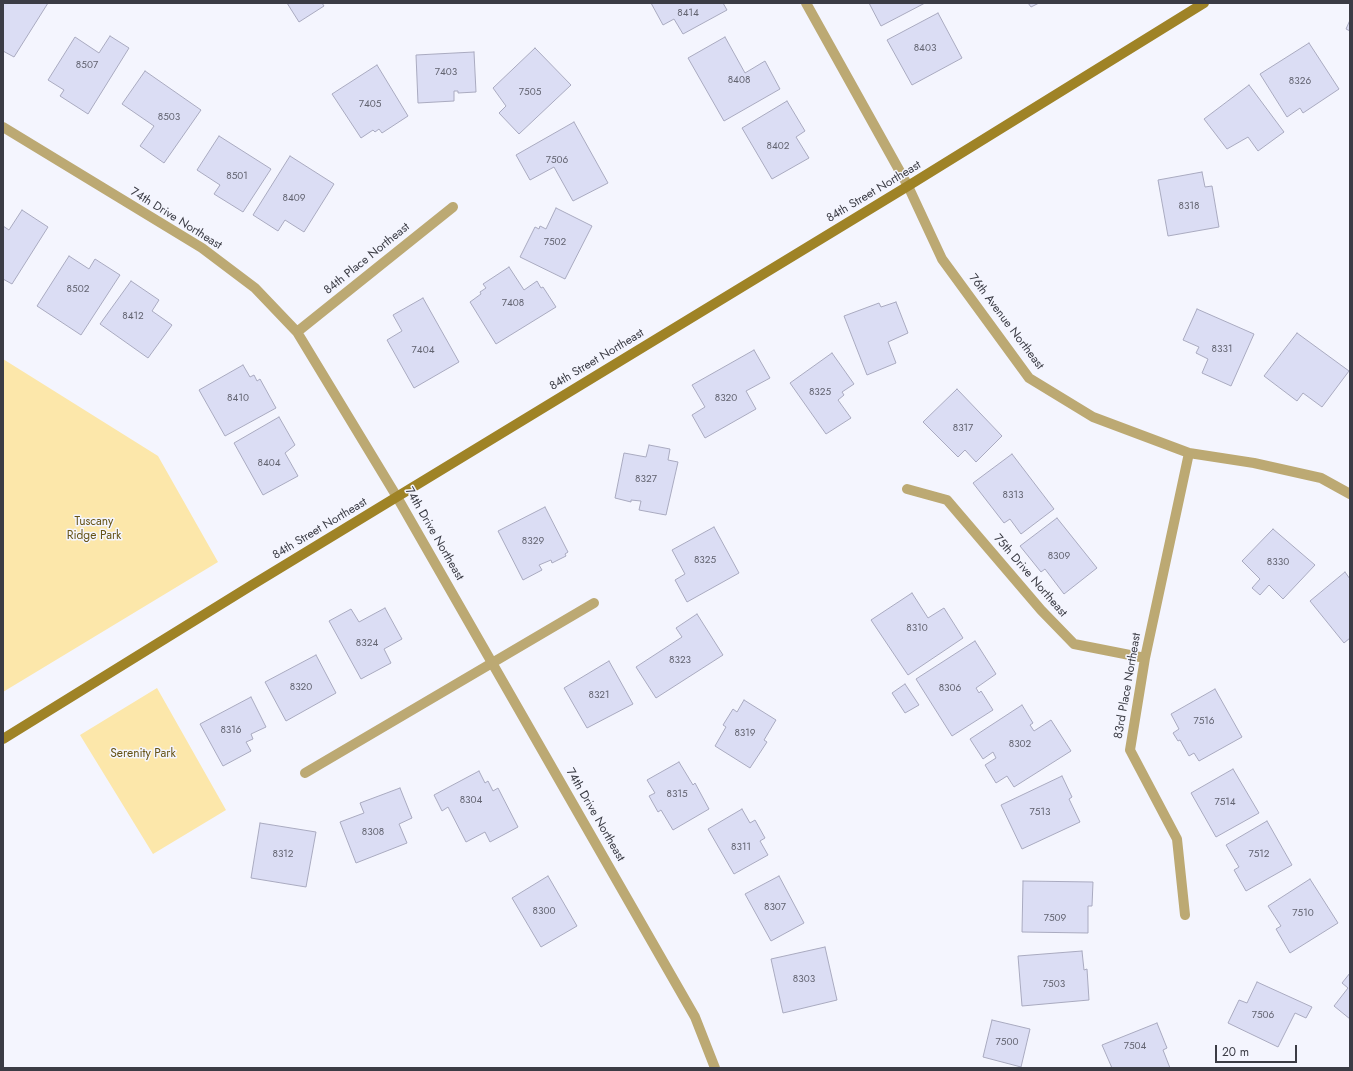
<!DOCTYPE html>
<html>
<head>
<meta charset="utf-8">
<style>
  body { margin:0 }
  #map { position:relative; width:1353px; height:1071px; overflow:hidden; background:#f4f5fe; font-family:Jost,sans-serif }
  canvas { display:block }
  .frame { position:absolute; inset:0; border:4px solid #3b3c45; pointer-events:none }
  .scale { position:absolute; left:1215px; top:1045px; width:82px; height:18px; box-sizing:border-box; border:2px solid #3b3c45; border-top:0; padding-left:5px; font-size:12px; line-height:14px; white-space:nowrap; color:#3b3c45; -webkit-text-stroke:3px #f4f5fe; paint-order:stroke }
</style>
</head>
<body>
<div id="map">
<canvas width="1353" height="1071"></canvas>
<div class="frame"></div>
<div class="scale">20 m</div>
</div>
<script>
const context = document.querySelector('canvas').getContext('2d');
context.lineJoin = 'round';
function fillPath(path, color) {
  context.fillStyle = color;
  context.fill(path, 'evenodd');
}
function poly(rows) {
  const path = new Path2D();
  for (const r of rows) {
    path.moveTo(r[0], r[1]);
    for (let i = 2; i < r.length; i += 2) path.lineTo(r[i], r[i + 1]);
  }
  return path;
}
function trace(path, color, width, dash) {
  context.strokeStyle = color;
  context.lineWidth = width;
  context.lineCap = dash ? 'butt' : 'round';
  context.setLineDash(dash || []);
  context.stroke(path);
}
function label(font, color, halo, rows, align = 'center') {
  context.font = font + ' Jost,sans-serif';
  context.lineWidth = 3;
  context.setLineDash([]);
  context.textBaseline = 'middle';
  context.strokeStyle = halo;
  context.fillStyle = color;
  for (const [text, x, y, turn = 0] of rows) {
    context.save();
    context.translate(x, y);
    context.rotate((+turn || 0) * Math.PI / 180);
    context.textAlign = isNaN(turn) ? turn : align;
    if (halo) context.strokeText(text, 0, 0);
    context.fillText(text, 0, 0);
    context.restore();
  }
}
fillPath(poly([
  [3,359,158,456,218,562,3,692],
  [157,688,226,810,153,854,80,735]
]), '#fce7aa');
const building = poly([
  [3,3,48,3,14,57,3,51,3,3],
  [287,3,322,3,324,6,299,22,287,3],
  [651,3,723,3,727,10,683,34,674,19,663,25,651,3],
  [869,3,925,3,881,26,869,3],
  [1028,3,1039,3,1031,7,1028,3],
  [938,13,962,58,912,85,887,40,938,13],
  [1350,20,1350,31,1346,29,1350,20],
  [110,36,129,48,88,114,60,96,64,90,48,80,75,37,99,53,110,36],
  [725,37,745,73,765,61,780,89,724,121,688,58,725,37],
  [1309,43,1339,89,1303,113,1300,108,1287,117,1260,74,1309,43],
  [535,48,571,85,519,134,499,113,506,106,493,88,535,48],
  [474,52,476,92,458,93,458,91,454,91,454,101,418,103,416,55,474,52],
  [377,65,408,116,382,133,379,129,375,132,373,130,361,138,332,94,377,65],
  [145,71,201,110,164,163,140,146,154,126,122,104,145,71],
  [1249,85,1284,132,1258,151,1248,137,1227,149,1204,119,1249,85],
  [787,101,805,131,796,137,809,158,772,179,742,128,787,101],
  [574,122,608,183,573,201,554,167,530,180,516,155,574,122],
  [219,136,271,169,243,212,214,194,220,185,197,170,219,136],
  [290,156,334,184,304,232,285,220,278,231,253,215,290,156],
  [1202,172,1205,187,1212,186,1219,227,1168,236,1158,180,1202,172],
  [556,208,592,226,565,279,520,257,535,227,539,229,540,226,546,229,556,208],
  [22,210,48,227,12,284,3,279,3,226,9,230,22,210],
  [69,256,89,269,95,259,120,275,81,335,37,306,69,256],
  [509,267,524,290,537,281,541,288,543,287,556,307,496,344,470,302,481,294,480,292,486,288,483,284,509,267],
  [131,281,159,300,152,311,172,325,148,358,100,324,131,281],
  [423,298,459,362,414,388,387,340,402,331,393,315,423,298],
  [896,302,908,333,888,342,896,363,867,375,844,316,879,303,881,307,896,302],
  [1197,309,1254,334,1231,386,1202,373,1208,359,1196,353,1199,347,1183,340,1197,309],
  [1297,333,1349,371,1322,407,1303,393,1297,401,1264,376,1297,333],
  [754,350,770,378,746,391,756,409,705,438,692,415,705,407,692,385,754,350],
  [832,353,854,384,842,392,844,395,838,400,851,418,826,434,790,383,832,353],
  [243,365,250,377,254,375,257,381,260,379,276,408,225,436,199,390,243,365],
  [957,389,1002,436,976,462,965,450,958,457,923,422,957,389],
  [279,417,295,445,285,453,298,476,263,495,234,443,279,417],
  [649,445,670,449,668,460,678,462,666,515,639,510,641,501,631,500,631,502,615,498,624,453,646,457,649,445],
  [1012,454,1054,509,1021,534,1010,519,1004,523,973,483,1012,454],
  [545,507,568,552,565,554,566,556,552,563,551,560,539,565,542,570,523,580,498,531,545,507],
  [1057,518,1097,568,1064,594,1045,569,1041,572,1020,546,1057,518],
  [714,527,739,573,687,602,675,580,685,574,672,550,714,527],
  [1273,529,1315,565,1283,599,1269,585,1260,595,1252,588,1260,579,1242,561,1273,529],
  [1345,572,1350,579,1350,638,1344,643,1310,601,1345,572],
  [912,593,928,618,944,608,963,638,908,675,871,620,912,593],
  [385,608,402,639,384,649,391,663,361,679,329,621,351,609,359,622,385,608],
  [697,614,723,655,656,698,636,667,682,637,676,628,697,614],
  [975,641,996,674,976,688,979,693,981,691,993,710,952,736,916,679,975,641],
  [316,655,336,693,286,721,265,682,316,655],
  [609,661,633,704,587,728,564,688,609,661],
  [905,684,919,705,905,713,892,693,905,684],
  [1215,689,1242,737,1199,761,1194,753,1189,756,1180,740,1178,741,1173,733,1179,729,1171,714,1215,689],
  [251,697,266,727,251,734,253,739,246,742,251,751,223,766,200,724,251,697],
  [744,700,776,720,764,740,767,742,750,768,715,746,726,727,723,725,733,709,737,712,744,700],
  [1022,705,1033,723,1030,725,1034,731,1051,720,1071,751,1014,787,1007,776,996,783,985,765,996,758,993,752,983,759,970,739,1022,705],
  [679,762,693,785,695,783,709,809,673,830,661,810,658,812,649,796,655,793,647,780,679,762],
  [1233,769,1259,813,1216,837,1191,793,1233,769],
  [479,771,485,783,488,781,493,791,498,788,518,827,490,842,485,832,466,842,448,807,442,811,434,795,479,771],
  [1062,776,1072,797,1069,799,1080,822,1022,849,1001,805,1062,776],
  [400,788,412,818,399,824,407,843,356,863,340,822,364,813,360,803,400,788],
  [742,809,750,823,755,820,765,838,760,841,768,855,734,874,708,829,742,809],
  [1267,821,1292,865,1246,891,1234,870,1239,867,1226,845,1267,821],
  [260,823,316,832,306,887,251,878,260,823],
  [548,876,577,926,541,947,512,898,548,876],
  [779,876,804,923,771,941,745,894,779,876],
  [1310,879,1338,923,1290,953,1276,929,1281,926,1268,906,1310,879],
  [1023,881,1093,882,1092,906,1088,906,1088,933,1022,932,1023,881],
  [825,947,837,1000,783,1013,771,959,825,947],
  [1082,951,1084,970,1087,969,1089,1000,1022,1006,1018,956,1082,951],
  [1350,973,1350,1019,1334,1006,1348,988,1342,983,1350,973],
  [1257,982,1312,1007,1306,1018,1295,1013,1278,1047,1228,1023,1239,1000,1247,1003,1257,982],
  [992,1020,1030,1029,1021,1067,983,1057,992,1020],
  [1157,1023,1167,1048,1163,1050,1170,1068,1112,1068,1102,1045,1157,1023]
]);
fillPath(building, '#dbddf4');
trace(building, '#a9aac0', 1);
trace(poly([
  [305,773,594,603]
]), '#bca973', 10);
trace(poly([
  [806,3,908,186,942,259,1029,378,1093,417,1189,453,1254,463,1321,478,1350,494],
  [3,127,202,248,255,288,297,332,397,497,695,1017,715,1068],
  [297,332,453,207],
  [907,489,947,500,1041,610,1074,644,1145,658],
  [1185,915,1177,839,1130,750,1145,658,1189,453]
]), '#bca973', 10);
trace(poly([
  [3,739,252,585,908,186,1204,3]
]), '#9f8326', 10);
label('10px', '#636471', null, [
  ["8414",688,14],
  ["8403",925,49],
  ["8507",87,66],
  ["7403",446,73],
  ["8408",739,81],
  ["8326",1300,82],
  ["7505",530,93],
  ["7405",370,105],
  ["8503",169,118],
  ["8402",778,147],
  ["7506",557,161],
  ["8501",237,177],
  ["8409",294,199],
  ["8318",1189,207],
  ["7502",555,243],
  ["8502",78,290],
  ["7408",513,304],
  ["8412",133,317],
  ["8331",1222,350],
  ["7404",423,351],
  ["8325",820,393],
  ["8410",238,399],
  ["8320",726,399],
  ["8317",963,429],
  ["8404",269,464],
  ["8327",646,480],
  ["8313",1013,496],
  ["8329",533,542],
  ["8309",1059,557],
  ["8325",705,561],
  ["8330",1278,563],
  ["8310",917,629],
  ["8324",367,644],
  ["8323",680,661],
  ["8320",301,688],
  ["8306",950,689],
  ["8321",599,696],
  ["7516",1204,722],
  ["8316",231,731],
  ["8319",745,734],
  ["8302",1020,745],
  ["8315",677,795],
  ["8304",471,801],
  ["7514",1225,803],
  ["7513",1040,813],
  ["8308",373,833],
  ["8311",741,848],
  ["8312",283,855],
  ["7512",1259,855],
  ["8307",775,908],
  ["8300",544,912],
  ["7510",1303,914],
  ["7509",1055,919],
  ["8303",804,980],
  ["7503",1054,985],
  ["7506",1263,1016],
  ["7500",1007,1043],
  ["7504",1135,1047]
]);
label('12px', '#3b3c45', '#f4f5fe', [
  ["84th Street Northeast",874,192,-31],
  ["74th Drive Northeast",176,219,32],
  ["84th Place Northeast",367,259,-39],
  ["76th Avenue Northeast",1006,322,53],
  ["84th Street Northeast",597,360,-31],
  ["84th Street Northeast",320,529,-31],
  ["74th Drive Northeast",434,534,60],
  ["75th Drive Northeast",1030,576,49],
  ["83rd Place Northeast",1128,686,-80],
  ["74th Drive Northeast",595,815,60]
]);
label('12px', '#665315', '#f4f5fe', [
  ["Tuscany",94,522],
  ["Ridge Park",94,536],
  ["Serenity Park",143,754]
]);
</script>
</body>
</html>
